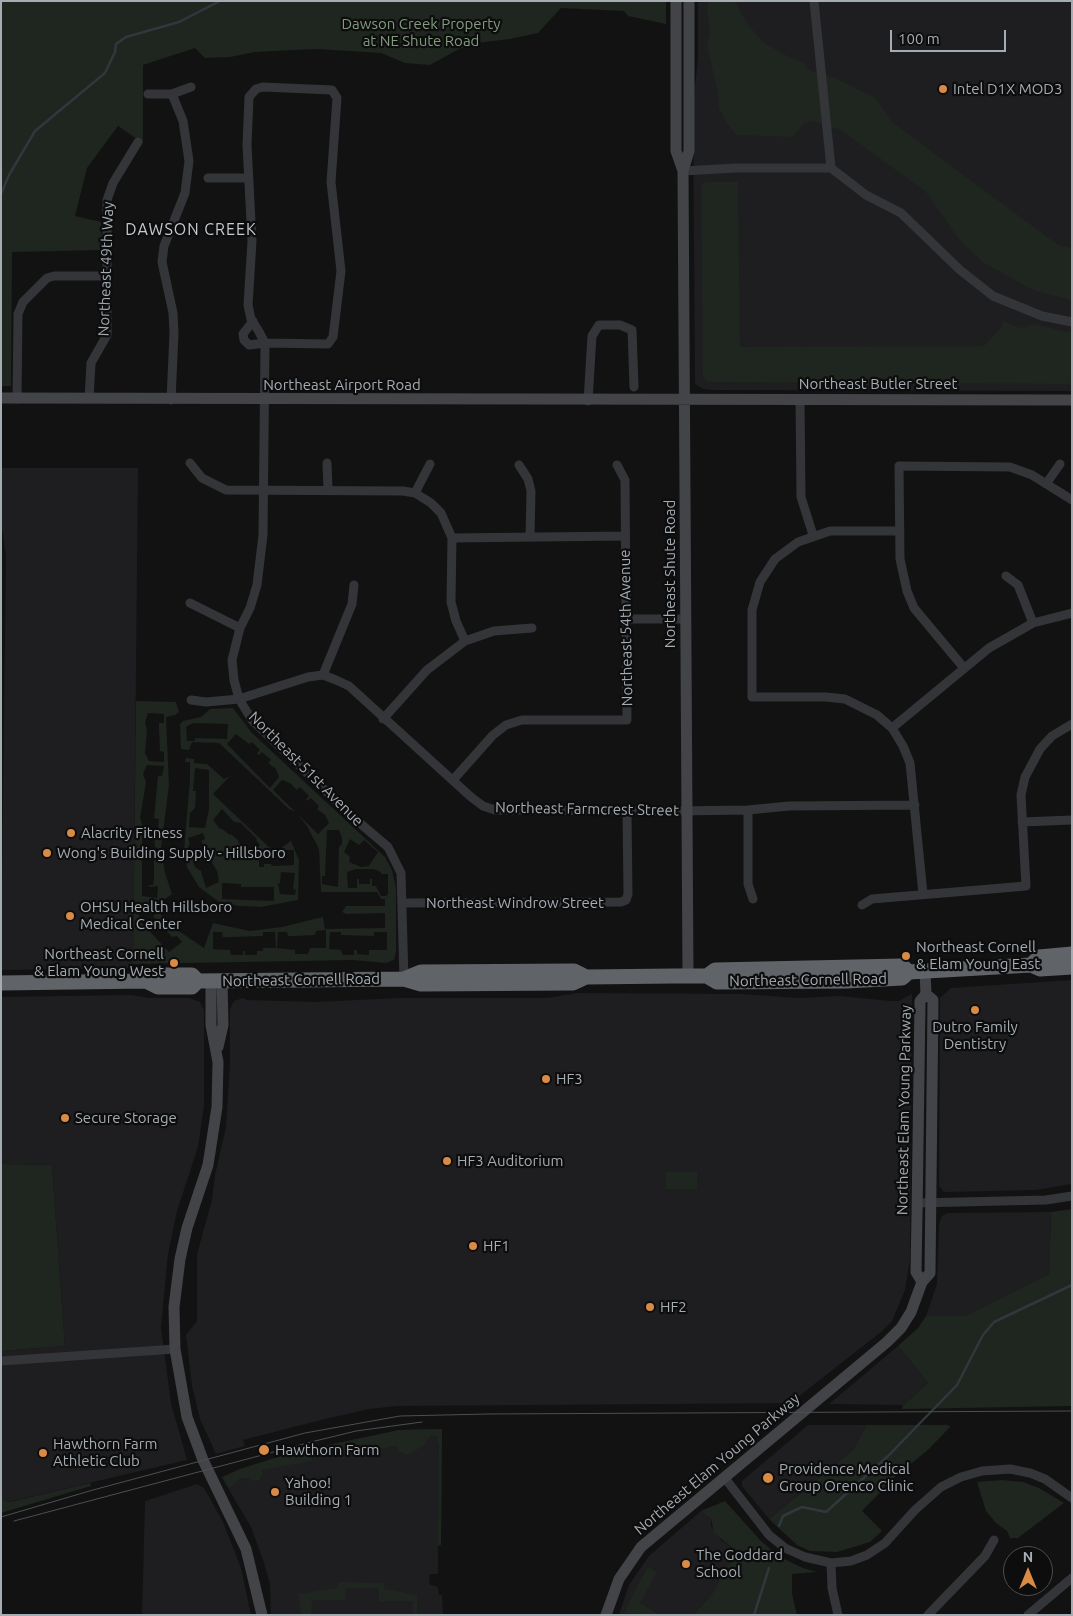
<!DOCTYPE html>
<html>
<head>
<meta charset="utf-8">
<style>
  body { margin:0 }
  #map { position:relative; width:1073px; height:1616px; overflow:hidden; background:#121213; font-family:Ubuntu,sans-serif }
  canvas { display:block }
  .frame { position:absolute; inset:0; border:2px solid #a5acb2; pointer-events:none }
  .north { position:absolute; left:1003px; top:1546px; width:50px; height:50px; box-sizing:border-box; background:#0d0d0e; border:1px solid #4a4d50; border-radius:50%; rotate:0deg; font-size:14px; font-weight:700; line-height:20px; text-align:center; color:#a5acb2 }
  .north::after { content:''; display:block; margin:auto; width:18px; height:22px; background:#d98a44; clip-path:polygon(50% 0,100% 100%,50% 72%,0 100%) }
  .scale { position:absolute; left:890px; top:30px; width:116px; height:22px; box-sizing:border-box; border:2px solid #a5acb2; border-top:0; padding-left:6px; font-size:15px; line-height:18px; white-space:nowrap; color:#a5acb2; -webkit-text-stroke:4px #0d0d0e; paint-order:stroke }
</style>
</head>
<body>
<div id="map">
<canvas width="1073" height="1616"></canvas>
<div class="frame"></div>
<div class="north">N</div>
<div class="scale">100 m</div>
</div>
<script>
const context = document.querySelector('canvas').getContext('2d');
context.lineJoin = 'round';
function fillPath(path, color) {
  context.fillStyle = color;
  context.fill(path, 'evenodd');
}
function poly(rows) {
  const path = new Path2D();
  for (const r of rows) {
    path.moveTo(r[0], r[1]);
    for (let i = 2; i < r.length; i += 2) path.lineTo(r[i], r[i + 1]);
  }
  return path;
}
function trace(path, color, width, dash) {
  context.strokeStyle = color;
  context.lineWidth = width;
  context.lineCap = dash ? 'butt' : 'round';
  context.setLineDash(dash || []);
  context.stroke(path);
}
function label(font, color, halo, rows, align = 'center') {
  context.font = font + ' Ubuntu,sans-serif';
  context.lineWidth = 4.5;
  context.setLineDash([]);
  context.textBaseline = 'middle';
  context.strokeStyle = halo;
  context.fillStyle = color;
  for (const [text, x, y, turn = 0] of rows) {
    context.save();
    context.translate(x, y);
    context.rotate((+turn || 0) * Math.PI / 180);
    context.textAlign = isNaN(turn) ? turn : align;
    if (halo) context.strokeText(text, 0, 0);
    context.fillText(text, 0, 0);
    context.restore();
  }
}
fillPath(poly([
  [698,1,1072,1,1072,391,714,390,703,389,695,384,693,106,698,58],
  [1,468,138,468,133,968,1,970,6,555,1,520],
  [1072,980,1072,1184,1036,1190,944,1192,939,1186,940,998,951,988],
  [578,993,742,994,799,998,840,996,890,1001,899,1001,912,994,910,1259,905,1290,892,1321,881,1332,798,1397,794,1403,397,1406,369,1409,321,1420,243,1440,245,1446,216,1454,200,1419,192,1386,186,1335,197,1321,197,1254,212,1200,215,1175,226,1127,230,1064,230,1009,234,1001,243,998,247,1000,316,1002,399,998,547,998],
  [131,995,150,998,189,998,200,1002,204,1010,204,1106,198,1147,177,1211,168,1254,161,1328,171,1403,187,1460,4,1503,1,1501,1,1351,65,1346,52,1165,1,1164,1,997],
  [1051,1212,1049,1274,965,1316,926,1316,937,1284,939,1224,942,1216,947,1213],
  [898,1346,928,1383,903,1405,829,1404],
  [808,1425,866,1425,854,1449,769,1519,742,1486,742,1481],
  [442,1429,441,1545,438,1546,438,1574,430,1574,429,1582,430,1585,438,1587,439,1595,442,1595,443,1615,271,1615,270,1584,263,1560,251,1527,222,1478,240,1469,291,1453,399,1430],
  [197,1484,204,1488,223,1522,241,1568,251,1615,142,1615,145,1501],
  [701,1511,711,1519,711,1526,721,1540,736,1551,712,1594,693,1615,619,1615,629,1585,649,1556]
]), '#1e1e20');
fillPath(poly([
  [1,1,666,1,666,24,628,16,624,11,561,8,538,33,510,39,477,43,459,49,430,65,405,63,381,53,317,49,255,52,230,57,205,58,195,48,143,65,143,143,118,126,87,168,75,216,101,222,102,250,12,252,11,386,1,386],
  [708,1,734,1,749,26,763,42,781,53,803,63,810,71,835,78,875,98,892,122,1058,245,1072,248,1072,300,1035,291,984,263,961,242,926,192,841,130,812,121,803,124,793,137,737,135,726,122,719,108,718,94,707,44,710,34,707,8],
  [709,182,738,182,740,347,984,346,1002,327,1003,321,1020,328,1034,324,1072,333,1072,384,708,382,703,378,701,187,703,183],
  [136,701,176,702,179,712,175,715,166,717,169,785,161,848,165,873,172,894,155,906,167,923,204,948,213,923,250,931,282,927,323,917,325,929,385,928,385,913,346,914,342,912,346,906,385,906,385,899,381,899,377,892,321,892,319,849,307,826,296,812,289,809,219,743,192,742,189,750,181,749,180,724,183,721,201,717,210,709,233,708,251,732,385,857,392,870,396,888,396,952,394,960,386,963,353,960,133,964],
  [148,713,164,714,164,723,159,723,159,729,160,751,164,752,164,762,149,761,145,753,147,730,145,722],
  [193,723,228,724,227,739,195,738,195,741,187,741,186,727],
  [236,734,249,744,252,742,260,750,257,753,259,755,262,752,271,760,268,763,276,769,279,777,270,788,227,744],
  [147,765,164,766,162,776,158,776,154,818,159,819,158,829,143,827,140,818,146,782,143,774],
  [282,780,290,783,297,790,300,787,309,796,306,799,307,801,311,798,319,806,317,809,325,815,329,823,318,834,273,790],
  [327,830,339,830,342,838,342,844,339,847,338,887,322,884,322,876,325,876],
  [154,834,155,847,158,848,158,858,154,858,154,879,153,885,149,885,149,887,158,886,157,898,142,896,142,841,143,834],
  [350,839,359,845,364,840,378,852,369,866,361,867,349,862,350,857,344,852],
  [356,869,373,869,381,872,381,874,388,874,388,894,386,896,381,896,376,886,372,886,372,879,370,879,370,884,359,884,359,879,357,879,357,888,348,888,347,872],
  [150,905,157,913,153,916,158,921,172,937,177,936,182,942,169,952,139,920,141,918,138,915],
  [326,930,326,948,310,948,308,954,295,954,295,950,277,948,278,932,287,932,288,936,294,936,315,935,316,931],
  [213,932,222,932,223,937,230,937,263,936,263,932,275,932,276,948,263,948,263,951,257,951,257,955,245,955,245,951,243,951,243,955,231,955,230,950,213,949],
  [330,932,341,932,341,935,374,936,374,932,387,932,387,950,369,950,369,955,357,954,357,950,354,950,354,955,343,955,341,950,329,949],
  [186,758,194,759,194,763,207,764,224,779,230,776,213,794,271,849,280,849,291,841,299,860,298,900,261,907,239,906,219,902,199,887,187,867,184,852,190,778,190,762,185,762],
  [195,768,209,770,209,809,205,828,189,827,190,813,195,808,196,791,193,791],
  [222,809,234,822,241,823,257,839,256,840,260,845,249,856,244,852,247,849,238,842,239,841,231,834,230,835,221,828,220,829,213,820],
  [203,833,205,839,201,841,207,851,205,852,209,862,211,861,217,871,219,882,206,888,201,871,195,867,188,846,190,844,188,838],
  [266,850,294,850,294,865,272,866,271,864,264,864,264,867,259,867,259,852],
  [281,872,295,873,293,889,296,890,295,895,280,894,278,884,280,883],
  [222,883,241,884,241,887,274,887,274,901,222,899],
  [1,1164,52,1165,65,1346,1,1351],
  [666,1172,697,1172,697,1189,666,1189],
  [1072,1209,1072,1406,902,1409,903,1405,928,1383,898,1346,918,1328,926,1316,965,1316,1049,1274,1051,1212],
  [866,1425,948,1425,950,1427,930,1448,895,1477,862,1511,882,1531,870,1542,837,1552,810,1551,797,1545,769,1519,854,1449],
  [442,1429,441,1545,438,1545,439,1442,436,1441,438,1437,431,1435,423,1446,407,1455,398,1451,397,1446,346,1455,345,1450,311,1456,312,1461,262,1470,263,1476,260,1477,260,1480,251,1481,250,1478,241,1478,229,1488,222,1477,240,1469,291,1453,399,1430],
  [1002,1480,1023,1482,1039,1488,1064,1503,1018,1538,1010,1538,1007,1531,996,1523,986,1511,977,1482],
  [90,1483,91,1486,1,1513,1,1501,10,1502],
  [725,1501,761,1541,780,1557,803,1568,817,1572,792,1574,792,1594,797,1615,693,1615,712,1594,736,1551,714,1533,711,1519,701,1511],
  [648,1567,657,1572,640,1603,659,1615,625,1613,631,1598],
  [339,1582,384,1583,385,1589,417,1595,417,1615,413,1615,413,1601,379,1601,379,1588,346,1588,345,1600,312,1600,311,1615,302,1615,298,1594,336,1588]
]), '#1f251f');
trace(poly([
  [1,194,9,175,35,131,105,73,115,52,116,44,126,37,179,22,220,1],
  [779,1526,783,1516,802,1507,826,1512,888,1456,957,1385,983,1335,994,1322,1072,1285],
  [754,1615,769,1568]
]), '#2f383c', 2.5);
trace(poly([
  [814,1,831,168],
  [148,94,172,94],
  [683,171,736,168,831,168,866,195,901,213,960,270,993,296,1042,316,1072,322],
  [208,178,248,178],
  [253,321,243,334,244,340,249,345,265,343,328,344,333,337,341,271,331,182,337,98,332,90,263,87,256,89,249,97,247,145,252,241,248,305,251,319,258,330,265,343,263,535,257,585,250,608,240,628,232,660,234,680,239,699,252,720,355,819,388,847,401,873,404,979],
  [17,399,18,314,23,302,47,278,54,276,107,276],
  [89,399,91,363,107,335,107,200,113,183,138,142],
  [800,399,801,497,813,535],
  [171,400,174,333,173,313,162,262,164,246,185,193,189,161,183,121,172,94,191,87],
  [588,401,592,336,599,325,620,325,632,330,634,387],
  [190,463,202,478,226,490,403,491,415,493,431,503,441,513,452,538,451,602,456,621,465,641],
  [327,463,328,490],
  [519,465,528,479,531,491,530,537],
  [1046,484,1060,464],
  [415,493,430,464],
  [900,531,830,531,798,542,775,559,760,582,752,610,752,697,826,697,845,699,877,715,892,728,903,746,910,763,923,894],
  [452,538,625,536],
  [1006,576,1018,585,1033,623],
  [190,603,240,628],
  [626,619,685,619],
  [964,668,914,608,907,591,900,559,899,466,1010,467,1032,475,1072,500],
  [323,675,352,604,354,585],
  [191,700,206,702,239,699,308,677,323,675,336,680,349,686,471,797,483,806,495,810,675,811,748,810,789,806,915,805],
  [383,719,427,670,465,641,494,631,532,628],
  [892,728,989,648,1033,623,1072,613],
  [453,780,493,735,506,725,522,720,627,720,625,480,617,465],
  [748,810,748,884,753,899],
  [1022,822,1072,820],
  [403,903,621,902,626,900,628,894,627,811],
  [862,905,872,899,1026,886,1021,795,1025,777,1040,749,1052,736,1072,724],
  [917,1203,1046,1200,1072,1196],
  [1,1361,175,1349],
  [724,1477,769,1535,785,1548,805,1557,831,1563,851,1561,867,1555,885,1543,915,1510,941,1487,961,1477,982,1471,1010,1469,1030,1473,1045,1479,1072,1498],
  [831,1563,832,1588,838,1615],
  [928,1615,985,1556,994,1540],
  [1028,1615,1072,1578]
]), '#333538', 9);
trace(poly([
  [676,1,676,151,683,171],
  [1,398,1072,400],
  [925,971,926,994],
  [688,976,683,171,689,151,689,1],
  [211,981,211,1025,218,1062,217,1107,208,1165,187,1228,180,1259,174,1307,175,1349,187,1417,203,1460,246,1549,262,1615],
  [218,1047,223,1025,222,981],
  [922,1282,916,1272,917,1215,920,1001,926,994],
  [606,1615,619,1579,641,1547,887,1342,901,1328,911,1312,922,1282,930,1273,933,1000,926,994]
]), '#424447', 11);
trace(poly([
  [1031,965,1039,957,1072,954],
  [707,976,715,970,902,966,909,972,1031,965,1040,969,1072,967],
  [404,979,421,972,574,971,586,977],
  [146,981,158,987,192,987,198,981],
  [1,983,146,981,158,975,192,975,198,981,404,979,421,984,573,983,586,977,674,976,707,976,717,982,846,981,902,978,909,972]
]), '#606468', 15);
trace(poly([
  [1,1517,93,1490,305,1433,400,1416,487,1414,1072,1411],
  [14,1521,315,1441,356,1431,422,1422]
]), '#4d4f52', 1);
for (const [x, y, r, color] of [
  [943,89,5,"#d98a44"],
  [71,833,5,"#d98a44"],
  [47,853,5,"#d98a44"],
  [70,916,5,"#d98a44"],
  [906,956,5,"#d98a44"],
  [174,963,5,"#d98a44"],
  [975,1010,5,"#d98a44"],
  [546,1079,5,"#d98a44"],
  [65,1118,5,"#d98a44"],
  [447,1161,5,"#d98a44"],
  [473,1246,5,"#d98a44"],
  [650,1307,5,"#d98a44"],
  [264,1450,6,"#d98a44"],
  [43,1453,5,"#d98a44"],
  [768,1478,6,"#d98a44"],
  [275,1492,5,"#d98a44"],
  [686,1564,5,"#d98a44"]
]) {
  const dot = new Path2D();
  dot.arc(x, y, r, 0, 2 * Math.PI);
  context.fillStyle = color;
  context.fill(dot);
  trace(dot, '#0d0d0e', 2);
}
label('15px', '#829b7e', '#0d0d0e', [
  ["Dawson Creek Property",421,24],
  ["at NE Shute Road",421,41]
]);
label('15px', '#a5acb2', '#0d0d0e', [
  ["Intel D1X MOD3",953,89],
  ["Alacrity Fitness",81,833],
  ["Wong's Building Supply - Hillsboro",57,853],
  ["OHSU Health Hillsboro",80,907],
  ["Medical Center",80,924],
  ["Northeast Cornell",916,947],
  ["& Elam Young East",916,964],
  ["Northeast Cornell",164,954,"right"],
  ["& Elam Young West",164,971,"right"],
  ["Dutro Family",975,1027,"center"],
  ["Dentistry",975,1044,"center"],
  ["HF3",556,1079],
  ["Secure Storage",75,1118],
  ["HF3 Auditorium",457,1161],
  ["HF1",483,1246],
  ["HF2",660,1307],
  ["Hawthorn Farm",53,1444],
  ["Athletic Club",53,1461],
  ["Hawthorn Farm",275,1450],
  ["Providence Medical",779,1469],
  ["Group Orenco Clinic",779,1486],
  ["Yahoo!",285,1483],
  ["Building 1",285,1500],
  ["The Goddard",696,1555],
  ["School",696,1572]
], 'left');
label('15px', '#a5acb2', '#0d0d0e', [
  ["Northeast 49th Way",106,269,-88],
  ["Northeast Butler Street",878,384],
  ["Northeast Airport Road",342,385],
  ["Northeast Shute Road",670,574,-90],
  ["Northeast 54th Avenue",626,628,-91],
  ["Northeast 51st Avenue",306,769,45],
  ["Northeast Farmcrest Street",587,809,1],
  ["Northeast Windrow Street",515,903],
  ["Northeast Cornell Road",301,980,-1],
  ["Northeast Cornell Road",808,980,-1],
  ["Northeast Elam Young Parkway",904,1110,-89],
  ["Northeast Elam Young Parkway",717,1464,-40]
]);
context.letterSpacing = '1px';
label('16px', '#c5cacf', '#0d0d0e', [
  ["DAWSON CREEK",191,230]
]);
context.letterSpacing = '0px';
</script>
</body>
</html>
